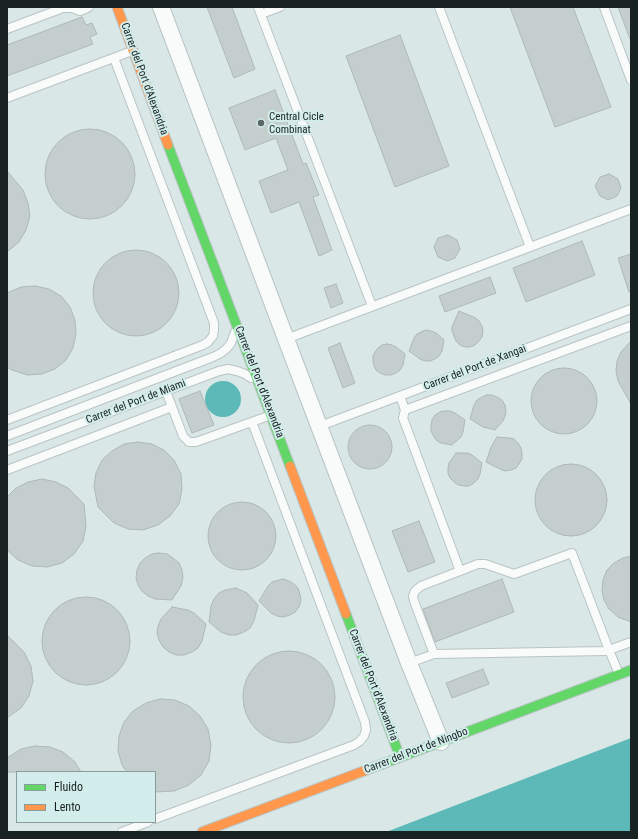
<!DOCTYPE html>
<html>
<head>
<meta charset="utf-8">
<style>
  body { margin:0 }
  #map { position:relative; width:638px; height:839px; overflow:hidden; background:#d9e7e6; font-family:"Roboto Condensed",sans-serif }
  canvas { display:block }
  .frame { position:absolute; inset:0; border:8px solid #182221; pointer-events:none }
  .legend { position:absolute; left:16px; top:771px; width:140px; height:52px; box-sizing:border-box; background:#d3edec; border:1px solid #889c9b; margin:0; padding:5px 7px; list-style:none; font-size:12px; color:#182221 }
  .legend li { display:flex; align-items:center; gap:8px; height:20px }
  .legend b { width:20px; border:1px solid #889c9b }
</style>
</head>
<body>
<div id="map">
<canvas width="638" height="839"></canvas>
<div class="frame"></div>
<ul class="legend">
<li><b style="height:5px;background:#63d668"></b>Fluido</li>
<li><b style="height:5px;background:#ff974d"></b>Lento</li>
</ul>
</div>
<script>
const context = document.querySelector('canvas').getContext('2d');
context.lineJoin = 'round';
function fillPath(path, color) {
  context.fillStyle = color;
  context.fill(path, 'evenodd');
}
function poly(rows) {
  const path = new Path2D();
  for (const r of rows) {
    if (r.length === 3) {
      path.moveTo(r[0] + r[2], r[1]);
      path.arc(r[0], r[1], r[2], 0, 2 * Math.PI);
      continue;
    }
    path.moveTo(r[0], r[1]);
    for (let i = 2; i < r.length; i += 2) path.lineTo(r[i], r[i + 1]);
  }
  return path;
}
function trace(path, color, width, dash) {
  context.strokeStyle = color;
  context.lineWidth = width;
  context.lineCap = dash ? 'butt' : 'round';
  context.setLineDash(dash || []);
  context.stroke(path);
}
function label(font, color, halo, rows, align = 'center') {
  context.font = font + ' "Roboto Condensed",sans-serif';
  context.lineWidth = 4;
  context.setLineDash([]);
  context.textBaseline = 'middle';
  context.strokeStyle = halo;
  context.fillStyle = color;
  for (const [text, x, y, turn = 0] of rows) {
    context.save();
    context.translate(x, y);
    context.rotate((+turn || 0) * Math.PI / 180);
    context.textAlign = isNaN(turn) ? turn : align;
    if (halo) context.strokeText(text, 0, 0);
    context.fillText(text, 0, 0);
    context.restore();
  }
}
fillPath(poly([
  [223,399,18],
  [631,738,631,832,386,832]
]), '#5db9b7');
const building = poly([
  [207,7,232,7,255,69,234,78,207,7],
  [510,7,573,7,611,107,555,127,510,7],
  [618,7,631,7,631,39,630,39,618,7],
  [82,17,86,25,92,23,97,34,90,37,93,44,7,76,7,45,82,17],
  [400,35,449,166,395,187,346,56,400,35],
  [275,90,303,164,306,163,319,195,313,197,332,250,319,256,299,202,271,213,259,181,288,170,276,138,245,150,229,108,275,90],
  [90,174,45],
  [7,171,23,190,28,203,30,216,26,230,19,242,7,252,7,171],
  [609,174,618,179,621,188,617,196,608,200,600,196,595,186,600,177,609,174],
  [448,235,457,240,460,249,455,258,447,261,438,257,434,247,438,238,448,235],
  [582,241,595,275,526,302,513,268,582,241],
  [136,293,43],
  [631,254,631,291,629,292,618,258,631,254],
  [490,277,496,293,445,312,439,296,490,277],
  [336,284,343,303,331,308,324,288,336,284],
  [35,286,49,289,61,296,70,307,75,320,76,334,73,348,66,360,55,369,42,374,27,375,12,370,7,367,7,293,21,287,35,286],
  [459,311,476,318,479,321,482,326,483,331,482,337,479,341,475,345,470,347,465,347,460,345,456,341,452,331,452,327,459,311],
  [426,330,431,331,436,333,444,340,442,351,439,356,435,359,430,361,425,361,420,359,409,351,414,338,417,334,421,332,426,330],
  [631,341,631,404,618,381,616,371,617,361,621,352,631,341],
  [340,343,355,383,343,388,328,348,340,343],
  [387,344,392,345,396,347,405,354,403,365,400,370,396,373,391,375,385,375,380,373,376,370,374,366,373,361,373,356,375,352,378,348,382,345,387,344],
  [564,401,33],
  [200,391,214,425,192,433,179,399,200,391],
  [487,395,492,395,497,397,502,400,505,405,506,411,505,416,503,421,495,430,483,427,470,419,474,405,477,400,482,397,487,395],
  [445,411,450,411,455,413,465,420,463,432,461,437,452,445,441,443,436,440,433,435,431,431,431,425,432,420,435,415,440,412,445,411],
  [370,447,22],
  [497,437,509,438,514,439,518,443,521,448,522,453,522,459,519,464,516,468,511,470,505,471,500,469,486,462,491,447,497,437],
  [138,442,152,444,164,450,174,460,181,474,182,489,179,504,170,516,158,525,143,530,128,529,114,523,98,507,94,486,96,473,102,460,112,451,124,444,138,442],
  [456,453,468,453,472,455,482,463,480,474,478,479,474,483,469,486,464,486,458,485,454,482,450,478,448,473,448,468,449,463,456,453],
  [571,500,36],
  [42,479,56,482,68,488,84,504,86,526,83,541,74,554,62,563,47,567,32,566,18,560,7,550,7,497,16,488,28,482,42,479],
  [242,536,34],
  [419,521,435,562,408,572,392,531,419,521],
  [159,553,167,554,173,558,179,563,182,570,183,578,181,586,172,600,155,599,148,596,142,591,138,585,136,578,137,570,140,563,145,558,152,554,159,553],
  [631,556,631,622,618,617,609,609,604,600,602,590,603,580,607,570,614,563,623,558,631,556],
  [283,579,289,581,294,584,298,588,300,594,301,600,299,607,295,612,290,615,283,617,277,616,271,613,259,601,268,586,272,582,283,579],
  [502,579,514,612,435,642,423,609,502,579],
  [236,588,247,593,258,605,254,621,250,628,244,632,236,635,229,635,221,632,209,622,211,606,214,599,219,593,225,590,236,588],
  [86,641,44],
  [172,607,188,610,194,613,206,624,202,641,198,648,192,652,184,655,176,655,169,652,163,647,159,640,157,633,158,626,161,619,172,607],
  [7,635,24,652,31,666,33,681,29,696,21,708,7,718,7,635],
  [289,697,46],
  [483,669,489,684,452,698,446,683,483,669],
  [160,699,175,700,189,706,200,716,208,729,211,745,209,761,201,775,189,785,174,791,155,792,155,772,127,772,122,765,118,751,119,736,124,722,133,711,146,703,160,699],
  [35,746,50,747,63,752,75,762,81,772,7,772,7,758,21,749,35,746]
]);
fillPath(building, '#c3cecd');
trace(building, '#adb8b7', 1);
const lane = poly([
  [63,7,63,8,72,8,80,11,83,10,89,7],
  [258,7,372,306],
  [439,7,530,247],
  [604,7,631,80],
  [261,14,280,7],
  [7,29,63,8],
  [7,98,132,51],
  [286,339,631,209],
  [166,391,183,436,189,442,196,442,271,415],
  [400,396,405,410,403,418,460,571],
  [405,410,631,326],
  [7,420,203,345,208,342,213,336,214,330,214,323,114,58],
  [320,426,631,309],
  [7,436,213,357,221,353,227,348,231,343,235,332],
  [7,451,219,371,228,369,237,371,245,374,251,378],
  [7,470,172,407],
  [409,663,434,654],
  [619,674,609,650,605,651,434,654,414,601,413,596,415,591,421,586,478,564,485,564,514,574,572,553,609,650,631,642],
  [155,819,354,745,360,741,364,736,366,730,365,722,252,422],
  [122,832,148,822]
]);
const street = poly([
  [161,7,286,339,409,663,441,742]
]);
const fast = poly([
  [168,145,290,466],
  [346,614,400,757],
  [369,769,631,670]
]);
const slow = poly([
  [117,7,168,145],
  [290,466,346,614],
  [202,832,369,769]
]);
trace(lane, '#b9c4c4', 10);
trace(street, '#b9c4c4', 18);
trace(fast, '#b9c4c4', 11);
trace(slow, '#b9c4c4', 11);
trace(lane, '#f9fbfb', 8);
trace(street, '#f9fbfb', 16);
trace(fast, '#63d668', 9);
trace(slow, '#ff974d', 9);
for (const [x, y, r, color] of [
  [261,123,4,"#5c6766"]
]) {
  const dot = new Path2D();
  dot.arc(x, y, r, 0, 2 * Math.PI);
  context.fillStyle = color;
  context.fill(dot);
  trace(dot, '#d3edec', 1.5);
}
label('11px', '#182221', '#d3edec', [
  ["Carrer del Port d'Alexandria",144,79,70],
  ["Carrer del Port de Xangai",475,368,-21],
  ["Carrer del Port d'Alexandria",259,382,69],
  ["Carrer del Port de Miami",136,402,-21],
  ["Carrer del Port d'Alexandria",373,685,69],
  ["Carrer del Port de Ningbo",416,751,-21]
]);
label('11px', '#182221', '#d3edec', [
  ["Central Cicle",269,117],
  ["Combinat",269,130]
], 'left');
</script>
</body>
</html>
